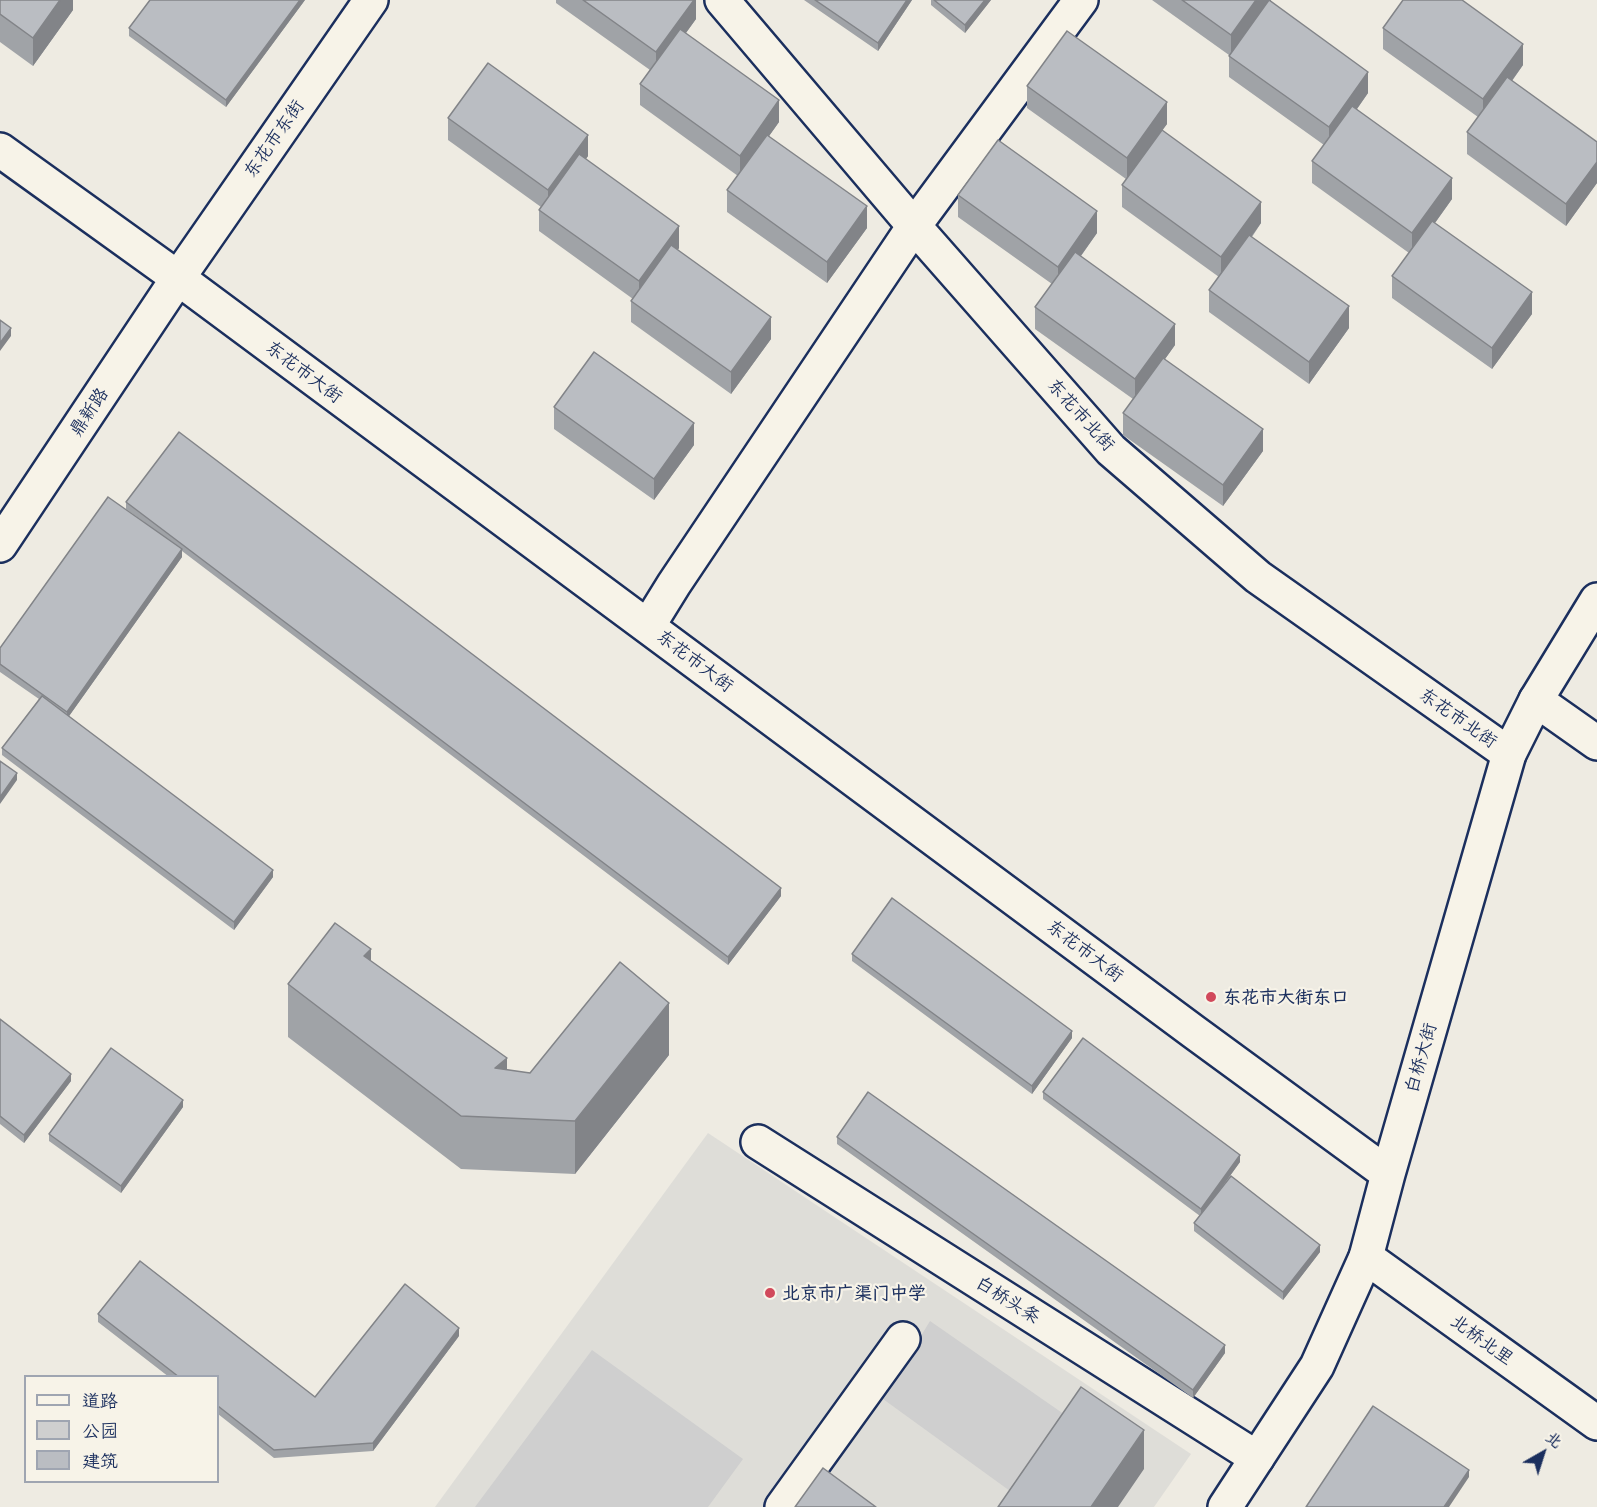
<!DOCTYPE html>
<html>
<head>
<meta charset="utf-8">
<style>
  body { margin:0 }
  #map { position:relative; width:1597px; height:1507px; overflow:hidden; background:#eeebe2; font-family:Mali,"LXGW WenKai TC",sans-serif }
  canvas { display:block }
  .legend { position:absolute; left:24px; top:1375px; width:195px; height:108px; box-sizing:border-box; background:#f7f3e8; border:2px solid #9fa5b1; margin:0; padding:8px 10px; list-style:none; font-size:18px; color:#1b2f5e }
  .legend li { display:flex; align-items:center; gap:12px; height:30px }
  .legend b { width:30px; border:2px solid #9fa5b1 }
  .north { position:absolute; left:1513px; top:1423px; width:60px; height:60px; -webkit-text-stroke:4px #f7f3e8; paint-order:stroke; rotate:39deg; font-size:16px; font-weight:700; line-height:24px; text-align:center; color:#1b2f5e }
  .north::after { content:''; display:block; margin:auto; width:21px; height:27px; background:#1b2f5e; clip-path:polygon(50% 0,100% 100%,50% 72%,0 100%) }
</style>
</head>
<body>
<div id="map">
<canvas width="1597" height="1507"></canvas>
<ul class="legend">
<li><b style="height:8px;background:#f7f3e8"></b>道路</li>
<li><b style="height:16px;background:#cfcfcf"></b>公园</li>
<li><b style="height:16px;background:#babdc2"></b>建筑</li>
</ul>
<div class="north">北</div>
</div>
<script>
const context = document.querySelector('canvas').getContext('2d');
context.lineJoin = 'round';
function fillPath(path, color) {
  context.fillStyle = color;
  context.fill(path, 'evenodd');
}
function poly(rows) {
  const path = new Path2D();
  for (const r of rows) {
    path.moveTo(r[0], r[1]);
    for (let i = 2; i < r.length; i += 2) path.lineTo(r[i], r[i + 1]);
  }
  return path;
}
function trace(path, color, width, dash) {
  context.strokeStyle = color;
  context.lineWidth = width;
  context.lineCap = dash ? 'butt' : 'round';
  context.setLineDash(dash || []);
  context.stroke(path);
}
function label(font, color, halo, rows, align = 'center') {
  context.font = font + ' Mali,"LXGW WenKai TC",sans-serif';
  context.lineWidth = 4.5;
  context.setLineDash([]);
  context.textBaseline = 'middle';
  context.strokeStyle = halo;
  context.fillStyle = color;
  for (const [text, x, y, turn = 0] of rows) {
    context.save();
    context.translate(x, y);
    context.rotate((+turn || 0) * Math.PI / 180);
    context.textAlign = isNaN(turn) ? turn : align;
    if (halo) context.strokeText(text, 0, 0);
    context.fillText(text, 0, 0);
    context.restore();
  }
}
fillPath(poly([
  [708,1133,1191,1454,1154,1507,435,1507]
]), '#deddd8');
fillPath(poly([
  [930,1321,1081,1426,1028,1504,883,1399],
  [592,1350,743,1459,708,1507,475,1507]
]), '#cfcfcf');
const street = poly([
  [722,0,914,226,1111,450,1258,577,1509,754],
  [178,278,371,0],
  [648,626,674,584,914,226,1081,0],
  [1536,700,1597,743],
  [758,1142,1257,1458],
  [1366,1257,1597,1423],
  [782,1507,903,1339]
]);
const secondary = poly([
  [0,150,178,278,1194,1032,1388,1174],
  [0,545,178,278],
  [1225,1507,1317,1366,1366,1257,1388,1174,1509,754,1536,700,1597,600]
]);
trace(street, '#1b2f5e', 38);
trace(secondary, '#1b2f5e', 38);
trace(street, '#f7f3e8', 33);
trace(secondary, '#f7f3e8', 33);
fillPath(poly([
  [0,0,73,0,73,10,33,66,0,42],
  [305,0,226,107,129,36,129,28],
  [556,0,696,0,696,19,686,33,779,122,769,136,867,228,827,283,727,212,727,190,738,176,640,105,640,84,650,70,556,3],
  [804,0,912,0,878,51],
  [931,0,991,0,965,33,931,5],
  [1152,0,1271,0,1271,1,1368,93,1357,109,1452,199,1435,223,1532,314,1492,369,1392,298,1392,276,1409,253,1312,183,1312,161,1324,145,1229,77,1229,55],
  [1383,28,1523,65,1512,81,1597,142,1597,183,1566,226,1467,154,1467,132,1478,117,1383,49],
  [1027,86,1167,124,1162,130,1261,223,1252,237,1349,328,1309,384,1209,312,1209,290,1219,277,1122,207,1122,185,1126,179,1027,108],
  [448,118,588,156,586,159,679,248,678,250,771,339,731,394,631,322,631,301,633,299,539,231,539,210,541,207,448,140],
  [958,195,1097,233,1081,256,1175,345,1165,359,1263,451,1223,506,1123,435,1123,413,1133,399,1035,329,1035,307,1052,284,958,217],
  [554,407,694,445,654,500,554,429],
  [126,502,781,896,728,965,182,551,182,557,69,716,273,877,234,930,2,755,2,748,39,699,0,672,0,648,144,522,126,509],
  [852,954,1072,1038,1032,1094,852,961],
  [371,962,507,1070,530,1073,669,1055,575,1174,461,1169,288,1037,288,984],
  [0,1019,71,1081,24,1143,0,1124],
  [1043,1092,1240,1162,1216,1195,1320,1252,1283,1300,1194,1231,1194,1223,1200,1216,1043,1099],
  [183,1107,121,1193,49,1141,49,1134],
  [837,1137,1225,1353,1193,1398,837,1144],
  [98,1314,315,1397,459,1336,373,1451,274,1458,218,1414,218,1377,169,1377,98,1322]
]), '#a0a3a7');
fillPath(poly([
  [60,0,73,0,73,10,33,66,33,38],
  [300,0,305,0,226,107,226,100],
  [694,0,696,0,696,19,656,74,656,52],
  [907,0,912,0,878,51,878,43],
  [985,0,991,0,965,33,965,25],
  [1256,0,1271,0,1271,1,1231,57,1231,35],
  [1523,44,1523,65,1483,121,1483,99],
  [1368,72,1368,93,1329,149,1329,127],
  [779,100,779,122,740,177,740,156],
  [1167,102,1167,124,1127,180,1127,158],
  [588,135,588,156,548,212,548,190],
  [1597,162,1597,183,1566,226,1566,204],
  [1452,178,1452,199,1412,255,1412,233],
  [1261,202,1261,223,1221,279,1221,257],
  [867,206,867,228,827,283,827,262],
  [1097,211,1097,233,1058,288,1058,267],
  [679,226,679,248,639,303,639,281],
  [1532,292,1532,314,1492,369,1492,348],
  [1349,306,1349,328,1309,384,1309,362],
  [771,317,771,339,731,394,731,372],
  [1175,324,1175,345,1135,401,1135,379],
  [11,328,11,336,0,351,0,343],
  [694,423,694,445,654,500,654,479],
  [1263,429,1263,451,1223,506,1223,485],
  [182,549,182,557,67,719,67,712],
  [17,773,17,780,0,804,0,797],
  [273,870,273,877,234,930,234,922],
  [781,888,781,896,728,965,728,957],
  [371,949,371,1001,364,956],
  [669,1003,669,1055,575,1174,575,1121],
  [1072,1031,1072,1038,1032,1094,1032,1086],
  [507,1058,507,1111,495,1068],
  [71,1074,71,1081,24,1143,24,1135],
  [183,1100,183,1107,121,1193,121,1186],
  [1240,1155,1240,1162,1201,1216,1201,1209],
  [1320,1245,1320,1252,1283,1300,1283,1292],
  [459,1328,459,1336,373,1451,373,1443],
  [1225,1345,1225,1353,1193,1398,1193,1390],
  [1144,1430,1144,1469,1118,1507,1091,1507],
  [1469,1470,1469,1477,1449,1507,1444,1507]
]), '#828488');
const building = poly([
  [0,0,60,0,33,38,0,14,0,0],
  [150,0,300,0,226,100,129,28,150,0],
  [583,0,694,0,656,52,583,0],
  [815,0,907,0,878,43,815,0],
  [934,0,985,0,965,25,934,0],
  [1182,0,1256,0,1231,35,1182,0],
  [1269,0,1368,72,1329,127,1229,56,1269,0],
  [1403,0,1462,0,1523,44,1483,99,1383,28,1403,0],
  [680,29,779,100,740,156,640,84,680,29],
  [1067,31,1167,102,1127,158,1027,86,1067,31],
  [488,63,588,135,548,190,448,118,488,63],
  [1507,77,1597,142,1597,162,1566,204,1467,132,1507,77],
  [1352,106,1452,178,1412,233,1312,161,1352,106],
  [1162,130,1261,202,1221,257,1122,185,1162,130],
  [767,135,867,206,827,262,727,190,767,135],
  [998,140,1097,211,1058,267,958,195,998,140],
  [579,154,679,226,639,281,539,210,579,154],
  [1432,221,1532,292,1492,348,1392,276,1432,221],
  [1249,235,1349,306,1309,362,1209,290,1249,235],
  [671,245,771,317,731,372,631,301,671,245],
  [1075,252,1175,324,1135,379,1035,307,1075,252],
  [0,320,11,328,0,343,0,320],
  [594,352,694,423,654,479,554,407,594,352],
  [1163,358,1263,429,1223,485,1123,413,1163,358],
  [179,432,781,888,728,957,126,502,179,432],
  [108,497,182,549,67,712,0,664,0,648,108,497],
  [42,696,273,870,234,922,2,748,42,696],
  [0,761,17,773,0,797,0,761],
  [892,898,1072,1031,1032,1086,852,954,892,898],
  [335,923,371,949,364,956,507,1058,495,1068,530,1073,620,962,669,1003,575,1121,461,1116,288,984,335,923],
  [0,1019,71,1074,24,1135,0,1116,0,1019],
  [1083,1038,1240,1155,1201,1209,1043,1092,1083,1038],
  [111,1048,183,1100,121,1186,49,1134,111,1048],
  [868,1092,1225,1345,1193,1390,837,1137,868,1092],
  [1231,1176,1320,1245,1283,1292,1194,1223,1231,1176],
  [140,1261,315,1397,405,1284,459,1328,373,1443,274,1450,218,1406,218,1377,179,1377,98,1314,140,1261],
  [1081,1387,1144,1430,1091,1507,998,1507,1081,1387],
  [1373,1406,1469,1470,1444,1507,1306,1507,1373,1406],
  [823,1468,876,1507,795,1507,823,1468]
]);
fillPath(building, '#babdc2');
trace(building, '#828488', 1.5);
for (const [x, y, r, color] of [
  [1211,997,6,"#d1495b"],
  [770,1293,6,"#d1495b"]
]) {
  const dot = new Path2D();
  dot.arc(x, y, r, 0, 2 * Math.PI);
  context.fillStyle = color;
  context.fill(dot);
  trace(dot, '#f7f3e8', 2);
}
label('18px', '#1b2f5e', '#f7f3e8', [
  ["东花市东街",274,139,-55],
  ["东花市大街",304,372,37],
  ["鼎新路",89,412,-56],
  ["东花市北街",1081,415,48],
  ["东花市大街",695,661,37],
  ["东花市北街",1458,718,35],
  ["东花市大街",1085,951,37],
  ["白桥大街",1421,1058,-74],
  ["白桥头条",1008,1300,32],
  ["北桥北里",1482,1340,36]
]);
label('bold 18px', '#1b2f5e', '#f7f3e8', [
  ["东花市大街东口",1223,997],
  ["北京市广渠门中学",782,1293]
], 'left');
</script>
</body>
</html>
